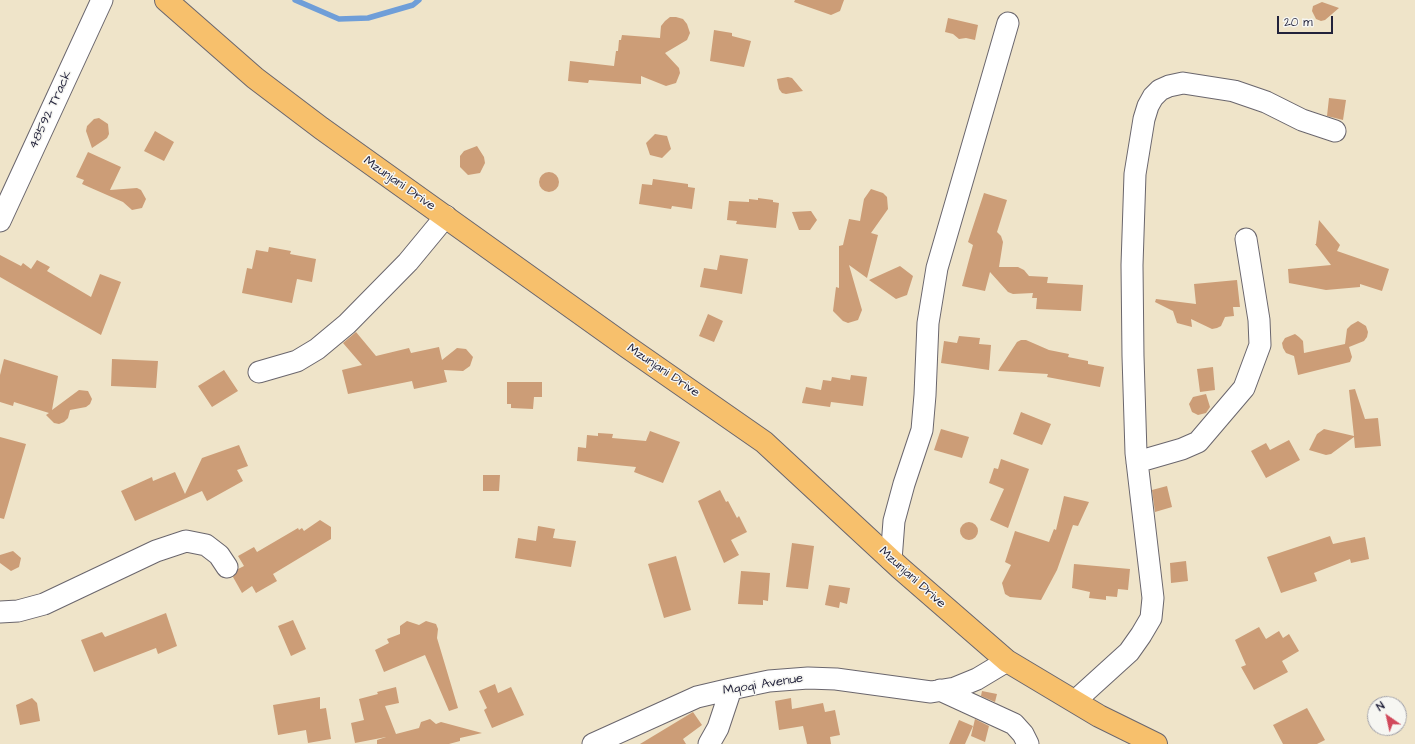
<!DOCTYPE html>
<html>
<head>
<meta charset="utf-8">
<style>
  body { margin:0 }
  #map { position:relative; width:1415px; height:744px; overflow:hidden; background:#efe4c9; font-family:"Architects Daughter",sans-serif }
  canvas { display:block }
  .north { position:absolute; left:1367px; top:696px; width:40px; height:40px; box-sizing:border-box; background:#f6f6f2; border:1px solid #a1a1a9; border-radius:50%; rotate:326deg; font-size:11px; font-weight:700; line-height:16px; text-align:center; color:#22223b }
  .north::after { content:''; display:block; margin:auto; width:14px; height:18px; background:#d1495b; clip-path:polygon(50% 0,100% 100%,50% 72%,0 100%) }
  .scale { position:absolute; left:1277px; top:16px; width:56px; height:18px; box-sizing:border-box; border:2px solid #22223b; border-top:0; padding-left:5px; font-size:12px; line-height:14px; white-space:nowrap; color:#22223b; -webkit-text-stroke:3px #f6f6f2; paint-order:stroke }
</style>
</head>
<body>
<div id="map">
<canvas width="1415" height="744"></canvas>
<div class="north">N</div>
<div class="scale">20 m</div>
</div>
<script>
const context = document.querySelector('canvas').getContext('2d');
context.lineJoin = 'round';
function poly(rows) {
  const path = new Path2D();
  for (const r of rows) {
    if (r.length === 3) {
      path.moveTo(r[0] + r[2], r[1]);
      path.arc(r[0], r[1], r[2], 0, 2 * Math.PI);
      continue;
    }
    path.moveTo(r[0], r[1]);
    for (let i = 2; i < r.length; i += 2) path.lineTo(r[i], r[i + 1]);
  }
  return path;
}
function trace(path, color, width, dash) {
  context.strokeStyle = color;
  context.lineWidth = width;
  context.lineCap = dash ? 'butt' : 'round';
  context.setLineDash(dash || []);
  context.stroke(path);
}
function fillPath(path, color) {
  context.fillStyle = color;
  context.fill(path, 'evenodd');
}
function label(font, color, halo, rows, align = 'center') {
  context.font = font + ' "Architects Daughter",sans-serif';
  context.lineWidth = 3;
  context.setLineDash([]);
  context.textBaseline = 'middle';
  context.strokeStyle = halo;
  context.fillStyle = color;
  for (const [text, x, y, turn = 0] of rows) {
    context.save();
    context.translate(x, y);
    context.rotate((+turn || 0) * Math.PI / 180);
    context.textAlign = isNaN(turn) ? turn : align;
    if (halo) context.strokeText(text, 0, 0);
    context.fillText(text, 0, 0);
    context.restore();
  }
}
trace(poly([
  [295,0,339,19,368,18,413,5,419,0]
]), '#6f9ed8', 5.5);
fillPath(poly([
  [795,0,844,0,840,11,831,15,794,2],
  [1322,2,1339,8,1325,20,1321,21,1316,19,1312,11,1313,6],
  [670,17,676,17,683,19,687,24,690,33,687,40,665,53,679,68,680,73,676,83,666,86,641,76,641,84,589,80,588,83,568,81,570,61,614,66,616,51,618,51,619,40,621,40,622,35,660,38,661,26,665,21],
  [948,18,978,25,975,40,966,38,959,39,953,34,945,32],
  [714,30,732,33,732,36,751,41,744,67,710,61],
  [788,77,792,78,803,91,786,94,782,93,779,89,777,79],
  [1329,98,1346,100,1343,120,1327,116],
  [99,118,108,124,109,134,107,138,92,148,86,131,87,126,94,119],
  [155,131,174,142,164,161,144,151],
  [655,134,667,136,671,149,662,158,650,155,646,143],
  [477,146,484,157,485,163,480,173,468,175,460,167,460,156,464,151],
  [88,152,121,167,110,190,137,188,141,190,146,199,142,208,132,210,123,202,82,184,84,180,76,177],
  [549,182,10],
  [653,179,688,184,688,187,695,188,692,209,672,206,671,209,639,204,642,184,652,185],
  [871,189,883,193,887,197,888,209,871,233,878,235,867,278,849,265,862,310,858,320,848,323,843,321,833,311,836,287,839,288,839,246,843,245,849,219,860,221,864,199],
  [984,193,1007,200,997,232,1001,236,1003,242,999,267,1018,267,1024,270,1029,276,1048,277,1047,283,1083,285,1081,311,1036,309,1037,298,1032,298,1033,293,1013,294,1008,292,990,272,985,291,962,286,973,245,968,242],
  [758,198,773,200,773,202,779,203,776,228,736,224,737,221,727,220,729,201,749,202,749,199,758,200],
  [811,211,817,220,810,230,799,230,792,212],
  [1319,220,1340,245,1337,251,1389,269,1382,291,1360,284,1360,287,1326,290,1289,283,1288,269,1331,265,1315,244,1316,244],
  [269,247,291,251,290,254,316,259,312,282,297,279,292,303,242,293,247,268,252,269,256,250,268,252],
  [0,255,21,266,23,263,31,269,37,260,50,267,47,271,91,297,100,274,121,282,101,335,0,277],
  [720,255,748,259,742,294,700,287,704,268,717,270],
  [900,266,913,276,907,295,896,299,869,280],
  [1237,280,1240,307,1233,307,1234,316,1225,317,1221,326,1217,328,1212,329,1191,319,1192,327,1177,323,1173,311,1155,302,1156,299,1196,304,1194,284],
  [708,314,723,321,714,342,699,336],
  [1358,321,1366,326,1368,332,1367,337,1364,341,1349,347,1352,357,1350,362,1298,375,1294,356,1286,353,1283,348,1282,343,1285,338,1295,334,1299,337,1303,341,1304,353,1345,344,1347,329,1351,325],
  [356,332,376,356,409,348,411,353,439,347,442,360,457,348,466,349,473,357,470,366,463,371,444,370,447,382,414,389,412,381,348,394,342,370,362,365,343,343],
  [959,336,980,338,979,344,991,345,989,370,941,363,944,341,957,343],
  [1021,340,1026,340,1049,350,1069,354,1068,357,1088,361,1088,364,1104,367,1100,387,1047,377,1048,374,998,371,1017,342],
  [4,359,58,376,52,410,79,390,88,391,92,399,90,404,86,407,70,410,68,418,64,422,59,424,54,423,46,415,49,413,14,402,13,406,0,402,0,375],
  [112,359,158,361,156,388,111,386],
  [1213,367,1215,390,1200,392,1197,369],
  [224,370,238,391,212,407,198,386],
  [851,375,867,377,863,406,831,402,830,407,802,403,806,387,821,390,823,380,831,381,832,377,850,380],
  [507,382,542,382,542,397,534,397,533,409,511,408,511,404,507,404],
  [1355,389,1365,419,1378,418,1381,446,1355,448,1354,437,1331,454,1326,455,1309,450,1317,434,1324,429,1354,436,1349,390],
  [1206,394,1210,407,1206,413,1198,415,1192,412,1189,404,1193,397],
  [1021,412,1051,424,1042,445,1013,434],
  [941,429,969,437,962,458,934,450],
  [650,431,680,442,663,483,634,472,636,467,577,461,578,447,586,448,587,435,598,436,598,433,613,434,612,438,646,441],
  [0,437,26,444,4,519,0,518],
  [1289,440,1300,460,1266,478,1251,451,1266,443,1270,450],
  [239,445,248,466,237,470,243,481,207,501,202,491,135,521,121,491,152,477,153,481,175,472,185,494,202,458],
  [1001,459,1029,469,1008,528,990,520,1004,489,989,483,994,468,998,469],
  [483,475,500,475,499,491,483,491],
  [1167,486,1172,507,1155,512,1152,490],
  [720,490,726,502,728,501,737,518,739,516,747,532,731,540,739,555,724,563,698,501],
  [1064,496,1089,502,1078,526,1073,525,1057,570,1041,600,1010,597,1005,594,1002,583,1011,565,1005,562,1015,531,1049,542,1054,529,1056,530],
  [320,520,331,527,331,539,273,574,277,581,256,593,252,586,242,593,233,577,238,569,244,566,238,556,254,547,257,552,298,528,299,530,302,528,304,531],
  [969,531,9],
  [538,526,555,529,553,538,576,541,571,567,515,558,518,538,536,541],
  [1330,536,1333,544,1365,537,1369,559,1351,563,1350,559,1314,573,1317,581,1281,593,1267,557],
  [792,543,814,546,808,589,786,587],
  [13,551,21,558,19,567,11,571,0,563,0,555],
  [676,556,691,610,664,618,648,564],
  [1186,561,1188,581,1171,583,1170,563],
  [1074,564,1130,569,1128,590,1118,589,1117,597,1106,596,1106,600,1089,598,1090,592,1072,588],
  [741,571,770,573,768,601,763,600,763,605,738,604],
  [829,585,850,588,847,604,840,602,839,608,825,605],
  [166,613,177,646,158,654,156,648,94,672,81,640,102,632,105,637],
  [293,620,306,649,291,656,278,626],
  [407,621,419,625,426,621,436,624,438,629,437,638,458,708,449,711,425,655,384,672,375,650,389,643,387,639,400,634,400,626],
  [1259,627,1266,639,1279,631,1283,638,1289,634,1299,651,1282,661,1288,672,1254,690,1241,667,1246,665,1235,640],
  [495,684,498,693,511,687,524,715,492,728,484,710,487,708,479,691],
  [396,687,399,703,385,706,396,734,419,728,421,722,430,719,436,724,441,722,482,733,460,738,460,741,449,744,377,744,377,740,386,737,355,743,351,723,364,720,359,699,378,694,377,692],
  [982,691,997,694,995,702,981,696],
  [320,697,320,709,326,708,331,739,308,743,306,730,278,735,273,705],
  [32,698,37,703,40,721,20,725,16,705],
  [791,698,792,709,823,703,825,712,835,710,840,735,830,737,831,744,807,744,803,726,779,730,775,701],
  [1307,708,1325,740,1317,744,1283,744,1273,725],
  [693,712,702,725,683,739,686,744,640,744],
  [975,719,989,726,985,742,971,736],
  [959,720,973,726,965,744,949,744]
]), '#cc9d77');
const minor = poly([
  [0,221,102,0],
  [259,372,297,361,317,349,347,324,408,262,446,216],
  [1137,462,1182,449,1198,442,1244,388,1260,345,1259,320,1246,239],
  [891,560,894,521,904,484,922,430,925,395,928,323,937,268,1008,23],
  [0,612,18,611,44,604,156,551,186,541,206,545,219,555,227,567],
  [940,690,1014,724,1023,734,1028,744],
  [1075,701,1129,652,1141,635,1151,618,1153,598,1136,453,1133,356,1132,265,1135,174,1144,119,1148,106,1153,97,1160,90,1169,86,1183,83,1234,91,1266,102,1302,120,1335,131],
  [593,744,697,697,731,689,769,681,808,678,836,679,931,692,955,688,977,679,1007,661],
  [709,744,718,728,731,689]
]);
const major = poly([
  [166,0,255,78,321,128,626,346,764,442,900,568,1007,661,1099,716,1156,744]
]);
trace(minor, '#6a666d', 23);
trace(major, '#6a666d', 24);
trace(minor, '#fff', 21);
trace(major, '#f7c06c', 22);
label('13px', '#22223b', '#f6f6f2', [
  ["48592 Track",51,110,-65],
  ["Mzunjani Drive",399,184,35],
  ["Mzunjani Drive",663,371,34],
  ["Mzunjani Drive",912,578,42],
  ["Mqoqi Avenue",763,685,-9]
]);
</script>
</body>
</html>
